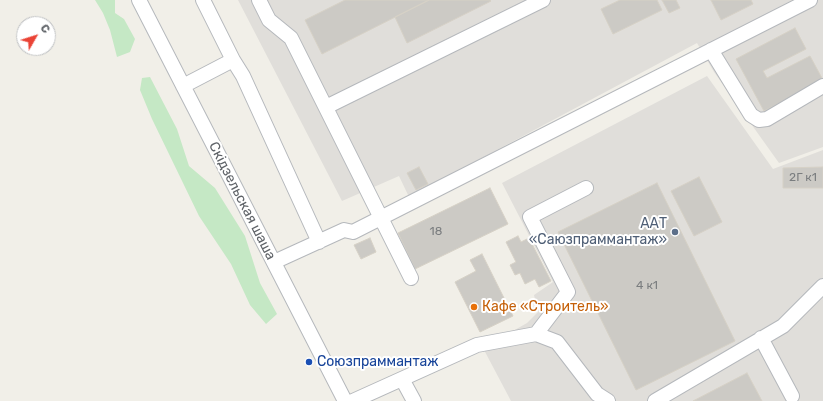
<!DOCTYPE html>
<html>
<head>
<meta charset="utf-8">
<style>
  body { margin:0 }
  #map { position:relative; width:823px; height:401px; overflow:hidden; background:#f1efe8; font-family:Rubik,sans-serif }
  canvas { display:block }
  .north { position:absolute; left:16px; top:16px; width:40px; height:40px; box-sizing:border-box; background:#fff; border:1px solid #bfc1c3; border-radius:50%; rotate:51deg; font-size:11px; font-weight:700; line-height:16px; text-align:center; color:#5f6368 }
  .north::after { content:''; display:block; margin:auto; width:14px; height:18px; background:#ea4335; clip-path:polygon(50% 0,100% 100%,50% 72%,0 100%) }
</style>
</head>
<body>
<div id="map">
<canvas width="823" height="401"></canvas>
<div class="north">С</div>
</div>
<script>
const context = document.querySelector('canvas').getContext('2d');
context.lineJoin = 'round';
function fillPath(path, color) {
  context.fillStyle = color;
  context.fill(path, 'evenodd');
}
function poly(rows) {
  const path = new Path2D();
  for (const r of rows) {
    path.moveTo(r[0], r[1]);
    for (let i = 2; i < r.length; i += 2) path.lineTo(r[i], r[i + 1]);
  }
  return path;
}
function trace(path, color, width, dash) {
  context.strokeStyle = color;
  context.lineWidth = width;
  context.lineCap = dash ? 'butt' : 'round';
  context.setLineDash(dash || []);
  context.stroke(path);
}
function label(font, color, halo, rows, align = 'center') {
  context.font = font + ' Rubik,sans-serif';
  context.lineWidth = 4;
  context.setLineDash([]);
  context.textBaseline = 'middle';
  context.strokeStyle = halo;
  context.fillStyle = color;
  for (const [text, x, y, turn = 0] of rows) {
    context.save();
    context.translate(x, y);
    context.rotate((+turn || 0) * Math.PI / 180);
    context.textAlign = isNaN(turn) ? turn : align;
    if (halo) context.strokeText(text, 0, 0);
    context.fillText(text, 0, 0);
    context.restore();
  }
}
fillPath(poly([
  [238,0,823,0,823,147,779,163,714,72,697,43,409,197,399,176,342,201],
  [707,76,773,169,823,150,823,401,511,401,483,348,527,323,538,312,534,295,553,282,502,183]
]), '#e0deda');
fillPath(poly([
  [95,0,115,0,115,13,124,19,135,39,130,52,117,57,110,30,103,13],
  [150,77,177,129,189,166,215,188,245,236,260,283,277,314,266,324,250,305,231,264,199,216,152,119,140,90,142,78]
]), '#c5e8c5');
const building = poly([
  [345,0,429,0,322,54,305,20,345,0],
  [429,0,490,0,491,1,407,43,395,17,429,0],
  [620,0,657,0,662,10,613,34,601,9,620,0],
  [662,0,676,0,680,8,669,13,662,0],
  [711,0,751,0,753,4,721,20,711,0],
  [795,28,806,49,763,71,767,78,810,56,823,80,764,111,736,59,795,28],
  [419,167,428,184,416,190,407,173,419,167],
  [823,167,823,188,783,188,783,168,823,167],
  [699,177,722,222,694,236,671,191,699,177],
  [657,183,735,341,636,390,558,232,657,183],
  [490,188,508,224,415,269,398,233,490,188],
  [518,236,521,242,529,238,551,281,539,287,535,279,525,284,520,273,515,275,510,265,516,262,506,242,518,236],
  [370,238,376,252,361,259,354,245,370,238],
  [482,254,513,316,480,332,455,282,476,271,470,260,482,254],
  [747,373,762,401,693,401,747,373]
]);
fillPath(building, '#cccac5');
trace(building, '#d6d1c6', 1);
const minor = poly([
  [139,0,345,401],
  [259,0,269,20,291,38,411,278],
  [711,50,751,115,759,120,767,119,823,86],
  [233,60,243,76,319,242],
  [183,86,233,60,203,0],
  [326,107,543,0],
  [274,262,344,230,353,232,810,0],
  [536,334,568,292,530,217,586,188],
  [761,338,792,396],
  [402,379,414,401],
  [353,401,477,345,536,334,557,342,597,394,608,401],
  [655,401,783,326,823,286]
]);
trace(minor, '#b5b8bc', 16);
trace(minor, '#fff', 14);
for (const [x, y, r, color] of [
  [675,232,4,"#5c6f8a"],
  [474,307,4,"#e8710a"],
  [309,362,4,"#1a4fb4"]
]) {
  const dot = new Path2D();
  dot.arc(x, y, r, 0, 2 * Math.PI);
  context.fillStyle = color;
  context.fill(dot);
  trace(dot, '#fff', 1.5);
}
label('12px', '#7a7d7f', null, [
  ["2Г к1",803,178],
  ["18",436,232],
  ["4 к1",647,286]
]);
label('14px', '#5f6368', '#fff', [
  ["Скідзельская шаша",242,201,63]
]);
label('14px', '#4e5e75', '#fff', [
  ["ААТ",667,224],
  ["«Саюзпраммантаж»",667,240]
], 'right');
label('14px', '#c56008', '#fff', [
  ["Кафе «Строитель»",482,307]
], 'left');
label('14px', '#164399', '#fff', [
  ["Союзпраммантаж",317,362]
], 'left');
</script>
</body>
</html>
